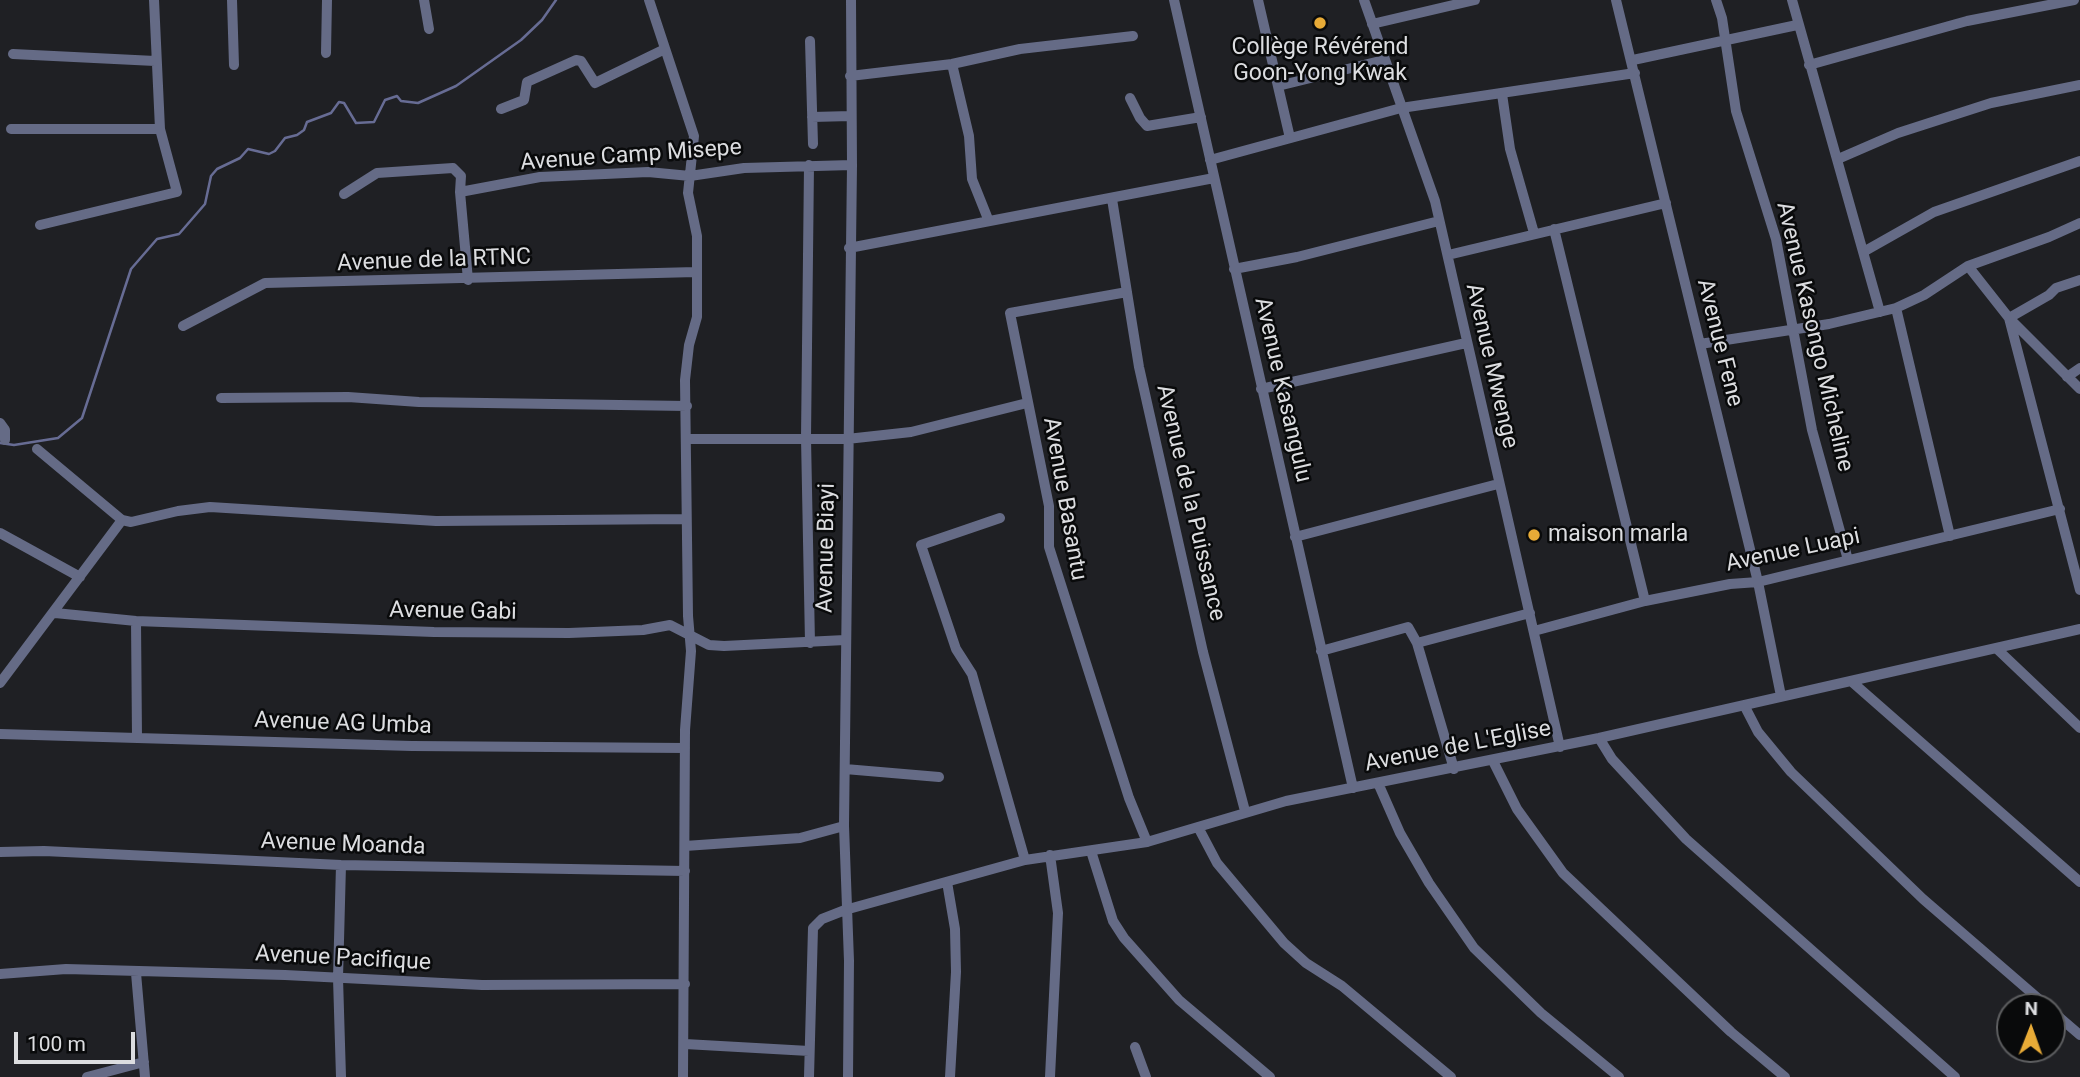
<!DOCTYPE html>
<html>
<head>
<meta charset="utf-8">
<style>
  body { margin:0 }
  #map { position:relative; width:2080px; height:1077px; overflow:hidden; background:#1f2024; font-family:Roboto,sans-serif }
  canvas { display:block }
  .north { position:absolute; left:1996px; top:993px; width:70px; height:70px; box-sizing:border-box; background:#090a0b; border:2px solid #5d5e60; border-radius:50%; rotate:1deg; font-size:19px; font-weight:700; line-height:28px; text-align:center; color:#dcdde0 }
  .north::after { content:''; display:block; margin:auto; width:24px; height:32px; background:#e8ab37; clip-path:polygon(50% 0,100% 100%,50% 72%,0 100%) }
  .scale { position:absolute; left:14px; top:1032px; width:121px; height:32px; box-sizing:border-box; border:4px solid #dcdde0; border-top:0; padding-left:9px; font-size:21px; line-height:24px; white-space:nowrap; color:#dcdde0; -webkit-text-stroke:5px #090a0b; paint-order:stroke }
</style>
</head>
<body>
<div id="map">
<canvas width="2080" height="1077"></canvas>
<div class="north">N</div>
<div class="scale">100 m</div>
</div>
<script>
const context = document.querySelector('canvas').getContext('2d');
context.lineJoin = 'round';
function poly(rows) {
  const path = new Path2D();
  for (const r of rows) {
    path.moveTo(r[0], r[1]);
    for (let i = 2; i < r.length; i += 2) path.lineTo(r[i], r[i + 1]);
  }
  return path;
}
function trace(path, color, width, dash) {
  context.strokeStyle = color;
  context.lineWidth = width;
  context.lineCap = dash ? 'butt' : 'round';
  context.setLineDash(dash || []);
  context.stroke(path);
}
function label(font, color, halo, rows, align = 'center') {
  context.font = font + ' Roboto,sans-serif';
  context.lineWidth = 5;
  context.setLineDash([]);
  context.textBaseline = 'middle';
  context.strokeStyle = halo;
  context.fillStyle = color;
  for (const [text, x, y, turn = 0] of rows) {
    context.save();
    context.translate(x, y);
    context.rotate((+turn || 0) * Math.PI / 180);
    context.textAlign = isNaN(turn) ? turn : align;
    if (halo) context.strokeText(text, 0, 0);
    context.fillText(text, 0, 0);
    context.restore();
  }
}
trace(poly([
  [0,443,14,445,58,438,82,418,131,269,157,239,179,234,205,204,211,176,217,169,240,158,248,149,269,154,275,151,285,138,297,135,304,130,307,122,331,113,339,102,344,103,356,123,374,122,385,100,397,96,401,101,418,103,456,86,521,40,542,20,556,0]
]), '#676c94', 2.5);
trace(poly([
  [232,0,234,65],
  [424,0,429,29],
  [649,0,694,136,688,193,697,236,697,317,689,345,685,380,688,616,691,651,685,730,683,1077],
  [1174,0,1353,788],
  [1258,0,1290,138],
  [1364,0,1435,201,1560,747],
  [1616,0,1758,582,1781,696],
  [1716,0,1722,18,1736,111,1776,239,1812,430,1848,560],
  [1792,0,1880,312],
  [1372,24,1475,0],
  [810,41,813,144],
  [326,53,327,0],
  [13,54,155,61],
  [1633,60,1797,25],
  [952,64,969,136,972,179,988,219],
  [1809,65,1967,21,2074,0],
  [850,76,952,64,1020,49,1133,36],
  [1278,86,1384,60],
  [1502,94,1510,149,1534,233],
  [1130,98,1140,118,1147,126,1201,117],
  [501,109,524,100,527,82,576,60,581,61,595,83,665,49],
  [812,117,851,116],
  [11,129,160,129],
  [1838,159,1898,133,1991,103,2080,85],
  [1210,160,1401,108,1635,73],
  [809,165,806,438,810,643],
  [344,194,377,173,453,168,461,176,460,192],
  [1112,199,1139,367,1203,652,1245,811],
  [40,225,177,192,160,129,154,0],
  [1554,229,1645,601],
  [849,248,1214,178],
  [1865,251,1934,212,2080,161],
  [1448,255,1666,203],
  [1968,266,2009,318,2080,389],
  [1234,269,1297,257,1439,221],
  [468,280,460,192,540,177,648,172,690,176,744,168,852,165],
  [2080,280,2056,288,2049,295,2009,318,2080,590],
  [1127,292,1010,313,1049,506,1049,547,1129,798,1147,842],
  [1896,308,1950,536],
  [183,326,265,283,696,272],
  [1700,344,1829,324,1896,308,1924,295,1968,266,2049,237,2080,223],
  [2067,377,2080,368],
  [1261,389,1466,343],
  [221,398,348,397,419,402,687,406],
  [0,423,5,430,5,440],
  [687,439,847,439,911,432,1027,403],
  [37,449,122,520,131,522,178,511,210,507,436,521,686,519],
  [1000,518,921,545,956,649,972,674,1025,860],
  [0,533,80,577],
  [1295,537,1498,484],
  [55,613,136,621,434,632,569,633,643,630,670,625,709,645,724,646,845,640],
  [136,621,137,738],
  [1534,631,1645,601,1730,584,1758,582,2060,509],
  [1417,643,1454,769],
  [1996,648,2080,728],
  [1321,651,1408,627,1417,643,1530,613],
  [1851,681,2080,882],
  [0,683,122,520],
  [1744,705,1758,732,1791,772,1923,899,2048,1007],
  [0,734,412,746,685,748],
  [1599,738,1612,759,1686,839,1955,1077],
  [1493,761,1517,809,1563,873,1731,1032,1785,1077],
  [845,769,939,777],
  [1378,783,1400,833,1429,883,1474,948,1541,1013,1619,1077],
  [1198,827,1217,863,1284,943,1306,963,1342,986,1451,1077],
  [685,846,800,838,844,826],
  [1091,851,1113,921,1124,938,1179,1000,1270,1077],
  [0,852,44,851,341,865,685,871],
  [341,865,338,978,341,1077],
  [947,882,955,929,956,972,950,1077],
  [136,973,145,1077],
  [0,974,66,969,285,975,482,985,685,984],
  [2052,1011,2080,1035],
  [685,1044,809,1051],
  [1135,1047,1146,1077],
  [87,1077,144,1062],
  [809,1077,813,928,822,919,845,910,1025,860,1147,842,1286,801,1599,738,2080,629],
  [848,1077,849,961,844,826,852,165,851,0],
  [1050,1077,1058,913,1050,855]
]), '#656b86', 10);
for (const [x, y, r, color] of [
  [1320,23,7,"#e8ab37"],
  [1534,535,7,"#e8ab37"]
]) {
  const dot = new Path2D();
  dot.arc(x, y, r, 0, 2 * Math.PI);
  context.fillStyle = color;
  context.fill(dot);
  trace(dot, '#090a0b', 2.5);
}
label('23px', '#dcdde0', '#090a0b', [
  ["Collège Révérend",1320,48],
  ["Goon-Yong Kwak",1320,74],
  ["maison marla",1548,535,"left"]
]);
label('23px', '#dcdde0', '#090a0b', [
  ["Avenue Camp Misepe",631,156,-4],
  ["Avenue de la RTNC",434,261,-2],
  ["Avenue Kasongo Micheline",1814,337,77],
  ["Avenue Fene",1719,343,76],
  ["Avenue Mwenge",1491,366,77],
  ["Avenue Kasangulu",1282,390,77],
  ["Avenue Basantu",1064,499,80],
  ["Avenue de la Puissance",1190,503,77],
  ["Avenue Biayi",827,548,-89],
  ["Avenue Luapi",1793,551,-12],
  ["Avenue Gabi",453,612,1],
  ["Avenue AG Umba",343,724,2],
  ["Avenue de L'Eglise",1458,747,-11],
  ["Avenue Moanda",343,845,2],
  ["Avenue Pacifique",343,959,3]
]);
</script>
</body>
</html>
